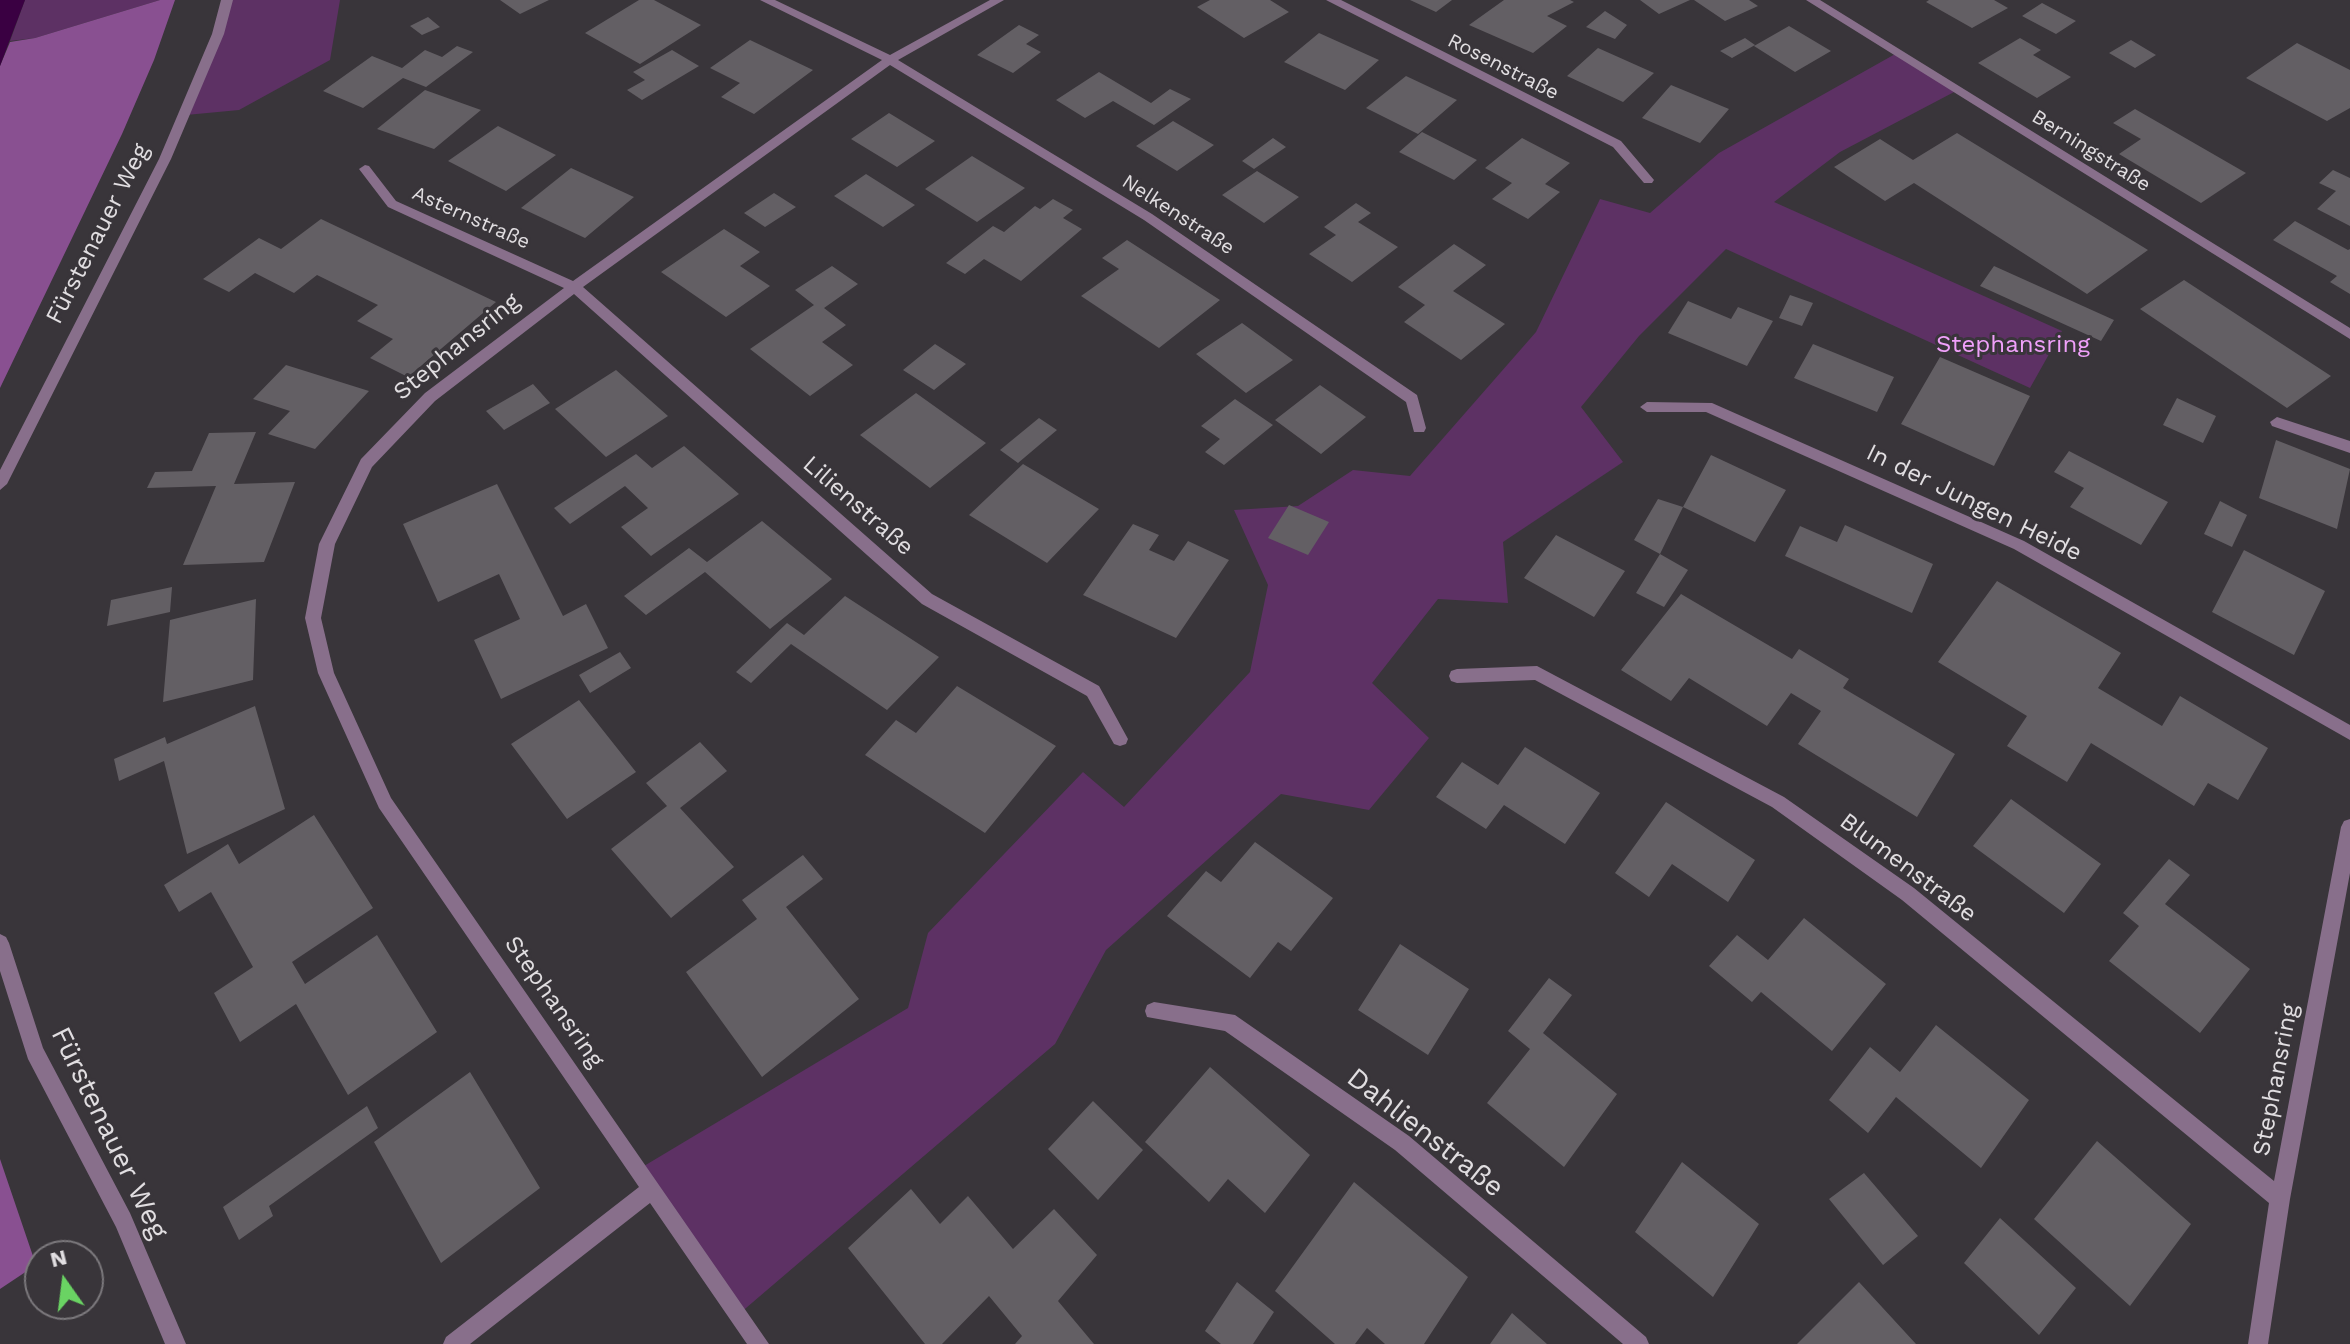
<!DOCTYPE html>
<html>
<head>
<meta charset="utf-8">
<style>
  body { margin:0 }
  #map { position:relative; width:2350px; height:1344px; overflow:hidden; background:#39353a; font-family:"Work Sans",sans-serif }
  canvas { display:block }
  .north { position:absolute; left:24px; top:1240px; width:80px; height:80px; box-sizing:border-box; background:#39353a; border:2px solid #7c797d; border-radius:50%; rotate:346deg; font-size:22px; font-weight:700; line-height:32px; text-align:center; color:#e1dee1 }
  .north::after { content:''; display:block; margin:auto; width:28px; height:36px; background:#6ad363; clip-path:polygon(50% 0,100% 100%,50% 72%,0 100%) }
</style>
</head>
<body>
<div id="map">
<canvas width="2350" height="1344"></canvas>
<div class="north">N</div>
</div>
<script>
const context = document.querySelector('canvas').getContext('2d');
context.lineJoin = 'round';
function fillPath(path, color) {
  context.fillStyle = color;
  context.fill(path, 'evenodd');
}
function poly(rows) {
  const path = new Path2D();
  for (const r of rows) {
    path.moveTo(r[0], r[1]);
    for (let i = 2; i < r.length; i += 2) path.lineTo(r[i], r[i + 1]);
  }
  return path;
}
function label(font, color, halo, rows, align = 'center') {
  context.font = font + ' "Work Sans",sans-serif';
  context.lineWidth = 6;
  context.setLineDash([]);
  context.textBaseline = 'middle';
  context.strokeStyle = halo;
  context.fillStyle = color;
  for (const [text, x, y, turn = 0] of rows) {
    context.save();
    context.translate(x, y);
    context.rotate((+turn || 0) * Math.PI / 180);
    context.textAlign = isNaN(turn) ? turn : align;
    if (halo) context.strokeText(text, 0, 0);
    context.fillText(text, 0, 0);
    context.restore();
  }
}
fillPath(poly([
  [25,0,160,0,35,38,10,41],
  [227,0,340,0,330,60,239,110,186,115],
  [1897,53,1956,91,1840,152,1774,202,2062,331,2030,388,1726,249,1639,336,1581,407,1623,462,1503,542,1508,603,1438,599,1372,683,1429,738,1369,810,1281,794,1106,950,1055,1044,739,1314,639,1169,908,1008,928,933,1083,772,1124,807,1250,672,1268,585,1234,510,1298,506,1353,470,1410,476,1536,332,1600,199,1650,213,1719,153]
]), '#5d3164');
fillPath(poly([
  [160,0,175,0,154,60,122,134,0,388,0,66,10,42,35,38],
  [0,1159,36,1265,0,1289]
]), '#895091');
fillPath(poly([
  [0,0,25,0,0,66]
]), '#3a0042');
fillPath(poly([
  [500,0,549,0,520,14],
  [639,0,654,0,701,25,640,64,585,33],
  [1210,0,1270,0,1289,12,1244,38,1197,7],
  [1410,0,1452,0,1436,12],
  [1504,0,1570,0,1574,2,1547,16,1567,26,1533,53,1469,25],
  [1640,0,1690,0,1659,14],
  [1694,0,1749,0,1758,6,1725,21],
  [1929,0,1994,0,2008,8,1972,28,1926,2],
  [2042,3,2076,21,2056,34,2022,16],
  [1605,11,1627,25,1615,39,1586,27],
  [428,17,440,27,422,35,410,26],
  [1019,25,1039,35,1026,44,1041,52,1013,73,977,55],
  [1789,26,1831,51,1795,72,1754,46],
  [1319,33,1379,60,1345,90,1284,62],
  [1745,38,1755,45,1732,58,1720,51],
  [2020,38,2041,50,2033,55,2071,77,2037,98,1978,63],
  [750,40,813,70,754,114,721,97,740,83,710,68],
  [2131,40,2156,55,2135,68,2109,53],
  [2297,43,2350,70,2350,108,2327,121,2246,78],
  [457,46,473,52,426,87,403,78,363,108,323,91,372,56,402,68,425,50,442,57],
  [1598,48,1654,73,1623,102,1567,76],
  [672,50,699,66,642,100,627,90,645,80,633,72],
  [1099,72,1151,103,1170,89,1191,99,1154,125,1113,101,1085,118,1056,100],
  [1406,76,1457,100,1418,134,1366,108],
  [1671,85,1729,109,1700,143,1642,118],
  [425,90,481,110,434,149,377,129],
  [2135,109,2246,173,2201,203,2119,154,2141,139,2113,123],
  [889,113,935,141,897,167,851,139],
  [1173,121,1214,145,1177,171,1136,146],
  [498,126,556,155,506,191,448,161],
  [1422,132,1477,160,1454,180,1399,152],
  [1957,133,2148,250,2087,294,1914,183,1885,201,1834,167,1880,139,1913,160],
  [1273,138,1286,147,1254,169,1242,161],
  [1522,138,1570,163,1545,184,1560,192,1528,219,1492,199,1512,183,1485,168],
  [972,156,1025,188,977,222,925,189],
  [571,168,634,197,585,238,521,208],
  [2333,170,2350,178,2350,226,2317,209,2336,191,2319,183],
  [1257,171,1299,197,1264,223,1222,195],
  [866,174,915,205,883,227,834,196],
  [774,193,796,207,765,227,744,213],
  [1053,199,1073,210,1063,218,1082,229,1021,281,984,259,965,274,946,263,993,226,1004,232,1035,206,1040,209],
  [1356,203,1371,213,1358,222,1398,247,1352,282,1309,254,1336,235,1324,227],
  [321,219,496,302,408,377,370,358,393,339,357,321,378,305,317,275,294,293,255,273,229,292,203,279,259,238,281,249],
  [2295,221,2348,250,2350,249,2350,294,2330,282,2337,276,2273,240],
  [724,229,760,252,740,266,770,286,726,317,661,272],
  [1127,240,1220,300,1159,348,1081,296,1119,269,1102,258],
  [1454,244,1486,265,1453,291,1505,324,1461,360,1404,322,1425,305,1398,287],
  [832,266,858,284,824,308,846,325,822,342,853,365,810,396,750,349,814,305,795,290],
  [1994,266,2114,320,2101,341,1980,286],
  [2184,280,2331,376,2287,408,2140,309],
  [1790,295,1813,303,1802,326,1779,318],
  [1688,301,1731,319,1738,307,1773,321,1747,366,1668,333],
  [1242,323,1293,360,1246,393,1196,354],
  [935,344,966,364,934,390,903,370],
  [1813,344,1894,377,1877,412,1794,378],
  [1940,357,2030,396,1994,466,1901,424],
  [286,365,369,391,315,449,268,434,290,411,253,399],
  [616,370,668,416,606,457,555,409],
  [533,384,550,403,504,430,486,411],
  [1320,385,1366,417,1321,454,1275,420],
  [916,393,986,443,930,488,860,435],
  [2177,398,2216,416,2203,443,2163,425],
  [1235,399,1273,425,1224,465,1205,452,1220,439,1201,426],
  [1039,418,1057,430,1018,463,1000,450],
  [256,432,234,484,295,482,264,562,183,565,216,486,147,488,155,472,192,471,209,433],
  [2276,440,2350,469,2337,529,2259,498],
  [684,446,739,494,651,556,621,527,648,508,625,486,570,524,554,508,636,454,652,468],
  [2069,451,2168,502,2141,545,2070,507,2084,488,2054,472],
  [1711,455,1786,490,1755,542,1683,507],
  [1023,464,1099,509,1047,563,969,515],
  [497,484,563,616,586,604,608,648,501,699,474,640,520,619,499,574,438,602,403,524],
  [1658,499,1683,507,1660,554,1634,540],
  [2220,501,2247,515,2232,547,2204,534],
  [1289,505,1329,522,1308,555,1268,538],
  [762,521,832,579,770,629,705,572,646,615,624,596,689,548,707,562],
  [1133,524,1159,535,1149,550,1174,561,1188,541,1229,560,1176,638,1083,595],
  [1845,525,1933,564,1912,613,1785,556,1800,526,1837,542],
  [1556,535,1625,571,1594,617,1524,578],
  [2244,550,2325,591,2294,655,2212,612],
  [1660,554,1688,570,1664,607,1636,593],
  [1997,581,2121,653,2098,688,2162,726,2180,696,2268,748,2238,800,2208,783,2194,806,2091,743,2067,782,2007,746,2027,716,1938,662],
  [172,587,170,612,107,626,111,600],
  [1681,594,1792,659,1799,649,1849,679,1843,688,1955,754,1917,817,1798,744,1821,711,1791,693,1767,726,1689,678,1671,701,1621,670],
  [845,596,939,657,887,710,791,644,751,683,736,672,787,623,804,635],
  [256,599,253,680,163,702,170,620],
  [620,652,631,668,590,693,579,675],
  [957,686,1056,746,985,833,865,755,896,720,916,733],
  [579,700,636,772,567,819,511,744],
  [255,706,285,809,187,854,164,761,119,781,114,759,165,737,167,744],
  [700,742,727,771,680,808,734,867,671,918,611,849,667,806,646,783],
  [1525,747,1600,793,1565,844,1504,805,1486,829,1436,797,1462,762,1498,785],
  [2011,799,2101,864,2064,913,1973,846],
  [1666,802,1755,860,1728,902,1672,864,1649,897,1615,873],
  [314,815,373,908,292,962,305,984,377,935,437,1032,348,1095,296,1004,240,1042,214,993,253,967,211,892,179,912,164,885,228,844,239,864],
  [1255,842,1333,898,1291,951,1278,942,1250,978,1167,916,1206,871,1221,882],
  [803,855,823,879,786,907,859,999,762,1077,686,972,757,919,742,900],
  [2169,859,2190,875,2165,904,2250,969,2200,1033,2109,961,2139,926,2123,913],
  [1804,918,1886,984,1832,1051,1761,992,1752,1002,1709,966,1737,935,1768,960],
  [1400,944,1469,989,1428,1055,1358,1010],
  [1549,978,1572,995,1543,1033,1617,1094,1564,1167,1487,1103,1530,1049,1508,1031],
  [1936,1025,2029,1100,1981,1168,1896,1097,1868,1133,1829,1100,1870,1047,1900,1072],
  [1210,1067,1310,1155,1265,1213,1228,1179,1209,1202,1145,1142],
  [470,1072,540,1188,441,1263,374,1142],
  [1093,1101,1143,1150,1098,1200,1048,1149],
  [367,1106,378,1128,269,1206,273,1216,239,1240,223,1207],
  [2097,1141,2191,1224,2130,1306,2034,1219],
  [1682,1162,1759,1224,1713,1297,1635,1232],
  [1864,1173,1918,1236,1883,1265,1829,1199],
  [1354,1182,1468,1277,1424,1344,1385,1344,1367,1328,1355,1344,1335,1344,1275,1291],
  [911,1189,940,1224,968,1196,1013,1249,1054,1209,1097,1255,1058,1301,1094,1344,1015,1344,1022,1336,989,1296,942,1344,925,1344,848,1248],
  [2000,1218,2076,1288,2039,1335,1964,1263],
  [1237,1282,1274,1312,1253,1344,1221,1344,1205,1331],
  [1859,1282,1916,1344,1797,1344],
  [1512,1313,1547,1344,1490,1344]
]), '#635f64');
fillPath(poly([
  [2277,417,2350,441,2350,453,2272,426,2270,422,2277,417]
]), '#886f8b');
fillPath(poly([
  [221,0,233,0,224,34,171,159,7,484,0,490,0,470,159,159,212,34,221,0],
  [760,0,775,0,890,55,990,0,1004,0,898,60,1152,214,1417,395,1426,428,1424,432,1414,432,1406,402,1144,220,890,65,583,287,932,594,1099,686,1128,739,1126,744,1120,746,1114,744,1087,696,922,604,574,294,435,401,372,467,335,544,321,618,334,673,391,798,769,1344,747,1344,650,1203,470,1344,443,1344,446,1337,639,1187,379,808,318,673,305,618,319,544,361,459,425,393,564,288,388,207,359,169,365,165,369,166,396,201,573,281,882,60,760,0],
  [1326,0,1341,0,1621,141,1654,180,1652,183,1644,183,1613,147,1326,0],
  [1806,0,1820,0,2350,328,2350,339,1806,0],
  [1647,402,1712,403,2024,541,2350,725,2350,740,2014,549,1706,412,1647,412,1640,407,1647,402],
  [1537,666,1784,797,1914,888,2274,1181,2341,827,2344,821,2350,819,2350,873,2290,1199,2268,1344,2248,1344,2269,1203,1902,900,1772,807,1535,680,1457,683,1451,681,1449,676,1451,671,1457,669,1537,666],
  [0,934,6,937,9,943,43,1048,130,1213,186,1344,165,1344,116,1227,28,1059,0,971,0,934],
  [1154,1002,1235,1015,1409,1136,1646,1337,1649,1344,1623,1344,1395,1150,1225,1031,1147,1017,1145,1011,1147,1005,1154,1002]
]), '#886f8b');
label('20px', '#e1dee1', '#39353a', [
  ["Rosenstraße",1503,67,27],
  ["Berningstraße",2091,151,32],
  ["Nelkenstraße",1178,215,33],
  ["Asternstraße",471,218,24]
]);
label('24px', '#e1dee1', '#39353a', [
  ["Fürstenauer Weg",98,234,-63],
  ["Stephansring",457,347,-39],
  ["In der Jungen Heide",1974,503,26],
  ["Lilienstraße",858,506,41],
  ["Blumenstraße",1908,868,37],
  ["Stephansring",554,1002,55],
  ["Stephansring",2276,1080,-79]
]);
label('24px', '#efa0f9', '#39353a', [
  ["Stephansring",2013,345]
]);
label('28px', '#e1dee1', '#39353a', [
  ["Fürstenauer Weg",109,1133,64],
  ["Dahlienstraße",1425,1133,38]
]);
</script>
</body>
</html>
